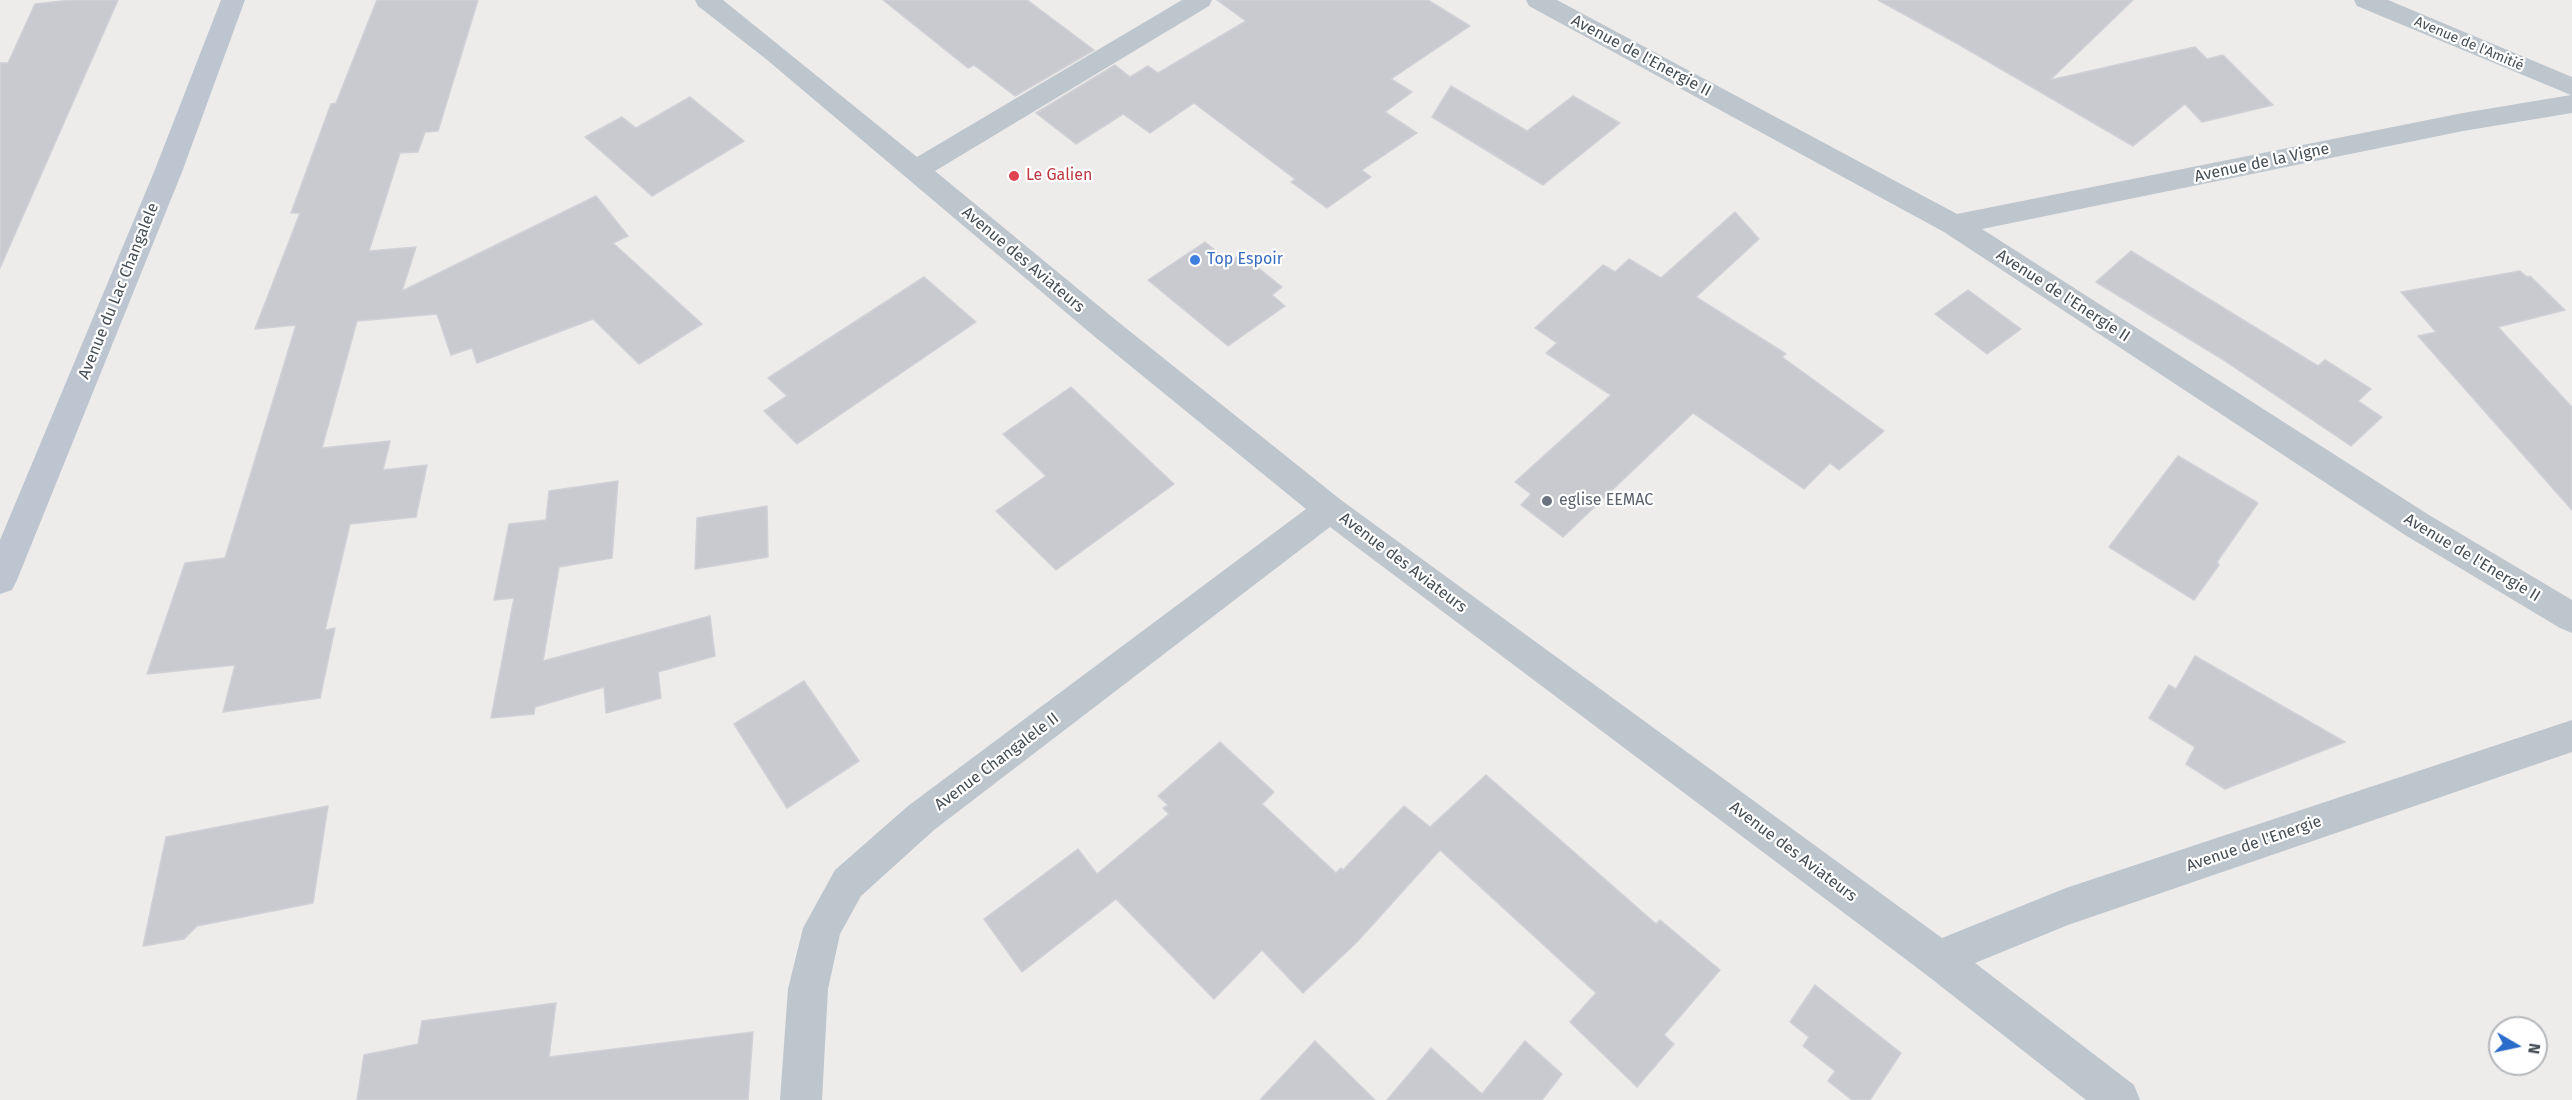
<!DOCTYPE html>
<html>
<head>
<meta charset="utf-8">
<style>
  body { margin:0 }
  #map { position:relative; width:2572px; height:1100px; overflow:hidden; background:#eeebeb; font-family:"Fira Sans",sans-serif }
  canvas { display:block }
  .north { position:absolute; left:2488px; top:1016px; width:60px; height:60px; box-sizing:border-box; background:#fff; border:2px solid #b5b8bb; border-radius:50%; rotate:99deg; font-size:16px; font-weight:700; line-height:24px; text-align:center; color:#454e56 }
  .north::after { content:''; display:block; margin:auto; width:21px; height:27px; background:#296cca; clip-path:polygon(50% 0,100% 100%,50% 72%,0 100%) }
</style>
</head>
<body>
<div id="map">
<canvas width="2572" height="1100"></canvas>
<div class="north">N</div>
</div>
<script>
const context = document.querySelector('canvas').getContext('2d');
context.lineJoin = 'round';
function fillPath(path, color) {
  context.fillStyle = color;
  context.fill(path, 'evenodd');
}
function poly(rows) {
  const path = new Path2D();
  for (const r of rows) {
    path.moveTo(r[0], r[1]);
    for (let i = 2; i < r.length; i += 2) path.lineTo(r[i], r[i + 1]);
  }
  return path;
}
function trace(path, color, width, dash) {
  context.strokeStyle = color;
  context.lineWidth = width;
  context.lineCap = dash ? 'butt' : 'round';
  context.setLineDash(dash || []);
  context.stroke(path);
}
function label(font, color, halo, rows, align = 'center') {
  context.font = font + ' "Fira Sans",sans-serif';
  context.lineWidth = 4.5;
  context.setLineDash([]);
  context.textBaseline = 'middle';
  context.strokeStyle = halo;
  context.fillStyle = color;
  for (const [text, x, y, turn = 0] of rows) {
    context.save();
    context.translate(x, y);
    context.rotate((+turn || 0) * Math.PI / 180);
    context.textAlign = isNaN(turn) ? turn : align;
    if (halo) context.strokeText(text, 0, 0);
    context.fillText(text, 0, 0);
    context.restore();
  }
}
const building = poly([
  [71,0,118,0,0,268,0,63,8,63,35,4,71,0],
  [377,0,478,0,438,131,425,132,418,152,400,153,369,251,416,247,402,291,596,196,628,236,613,243,702,324,639,364,593,319,477,363,472,348,451,355,437,314,357,321,322,448,390,441,383,470,427,465,416,517,350,524,325,630,335,628,320,698,223,712,235,665,147,674,185,563,225,558,296,325,255,329,300,213,291,213,331,104,336,103,377,0],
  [883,0,1027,0,1094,50,1015,96,974,65,968,68,883,0],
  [1217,0,1428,0,1470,26,1391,79,1412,92,1385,112,1417,133,1362,170,1371,177,1327,208,1291,182,1295,179,1194,103,1150,133,1123,114,1076,144,1036,113,1115,65,1130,77,1148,66,1158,73,1246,21,1217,0],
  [1878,0,2133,0,2050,80,2195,47,2207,59,2223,55,2273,105,2202,122,2185,104,2133,146,1958,44,1878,0],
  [1451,86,1527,131,1573,96,1620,123,1543,185,1432,117,1451,86],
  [690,97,744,141,652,196,585,137,622,117,636,128,690,97],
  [1735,212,1759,239,1696,297,1786,354,1782,357,1884,431,1839,470,1830,463,1804,489,1693,413,1563,537,1521,505,1531,494,1515,482,1611,395,1546,353,1557,343,1535,328,1603,265,1615,272,1629,259,1661,278,1735,212],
  [1205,242,1229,262,1241,254,1282,287,1272,295,1285,306,1228,346,1148,280,1205,242],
  [2131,251,2318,366,2325,360,2371,389,2358,401,2382,417,2351,446,2222,359,2096,282,2131,251],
  [2520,271,2527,277,2530,276,2565,310,2498,327,2572,407,2572,510,2418,336,2436,332,2401,292,2520,271],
  [924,277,976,322,797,444,764,411,787,396,768,378,924,277],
  [1968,290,2021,329,1987,354,1935,314,1968,290],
  [1071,387,1174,484,1056,570,996,511,1046,476,1003,434,1071,387],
  [2178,456,2258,503,2217,562,2219,565,2194,600,2109,547,2178,456],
  [618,481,612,558,559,567,543,661,710,616,715,656,658,672,661,698,606,713,604,687,535,707,534,714,491,718,514,598,494,600,509,524,546,520,549,491,618,481],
  [767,506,768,557,695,569,697,518,767,506],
  [2195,656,2345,742,2225,789,2186,764,2195,747,2149,718,2169,685,2176,689,2195,656],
  [804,681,859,761,787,808,734,724,804,681],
  [1220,742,1274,792,1262,804,1336,873,1341,868,1343,870,1404,806,1430,827,1486,775,1656,924,1660,920,1720,970,1664,1035,1674,1044,1637,1087,1570,1022,1596,993,1440,850,1357,942,1303,993,1262,950,1214,999,1116,899,1022,972,984,919,1078,849,1097,874,1169,814,1163,808,1168,805,1158,796,1220,742],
  [328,806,313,903,197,926,184,939,143,946,166,837,328,806],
  [1815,985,1901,1053,1870,1100,1852,1100,1828,1081,1835,1071,1803,1046,1809,1037,1790,1022,1815,985],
  [556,1003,549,1057,753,1032,748,1100,357,1100,364,1055,418,1044,422,1021,556,1003],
  [1315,1041,1375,1100,1260,1100,1315,1041],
  [1525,1041,1562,1074,1542,1100,1387,1100,1431,1048,1482,1094,1525,1041]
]);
fillPath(building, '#c8cad0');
trace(building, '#d0d1d6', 1.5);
fillPath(poly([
  [695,0,723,0,917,157,1182,0,1212,0,1209,6,935,171,1117,321,1341,500,1942,938,2066,888,2572,720,2572,752,2068,925,1975,963,2134,1085,2140,1100,2086,1100,1924,973,1330,527,934,830,861,896,840,934,828,989,822,1100,780,1100,788,989,803,928,835,870,908,806,1306,509,1095,337,766,59,698,6,695,0],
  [1526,0,1557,0,1957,214,2463,113,2571,95,2357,6,2354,0,2388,0,2572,77,2572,113,2463,131,1982,229,2429,515,2572,600,2572,633,2560,628,2405,535,1944,232,1529,6,1526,0]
]), '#bdc5cd');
fillPath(poly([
  [221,0,245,0,182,172,17,580,12,590,0,594,0,540,154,172,221,0]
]), '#bdc6d0');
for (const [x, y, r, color] of [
  [1014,176,6,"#e0444e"],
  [1195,260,6,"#3f7fe0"],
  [1547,501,6,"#6b7280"]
]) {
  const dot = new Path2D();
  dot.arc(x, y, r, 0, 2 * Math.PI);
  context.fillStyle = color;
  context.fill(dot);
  trace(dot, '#fff', 2);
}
label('14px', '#454e56', '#fff', [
  ["Avenue de l'Amitié",2469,44,23]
]);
label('16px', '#454e56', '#fff', [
  ["Avenue de l'Energie II",1641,56,28],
  ["Avenue de la Vigne",2262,163,-12],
  ["Avenue des Aviateurs",1023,260,40],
  ["Avenue du Lac Changalele",119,291,-68],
  ["Avenue de l'Energie II",2063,296,33],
  ["Avenue de l'Energie II",2472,558,31],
  ["Avenue des Aviateurs",1403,563,37],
  ["Avenue Changalele II",997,762,-37],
  ["Avenue de l'Energie",2254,844,-19],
  ["Avenue des Aviateurs",1793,852,37]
]);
label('16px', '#be3a42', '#fff', [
  ["Le Galien",1026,176]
], 'left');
label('16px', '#366cbe', '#fff', [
  ["Top Espoir",1207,260]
], 'left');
label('16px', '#5b616d', '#fff', [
  ["eglise EEMAC",1559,501]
], 'left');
</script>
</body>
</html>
